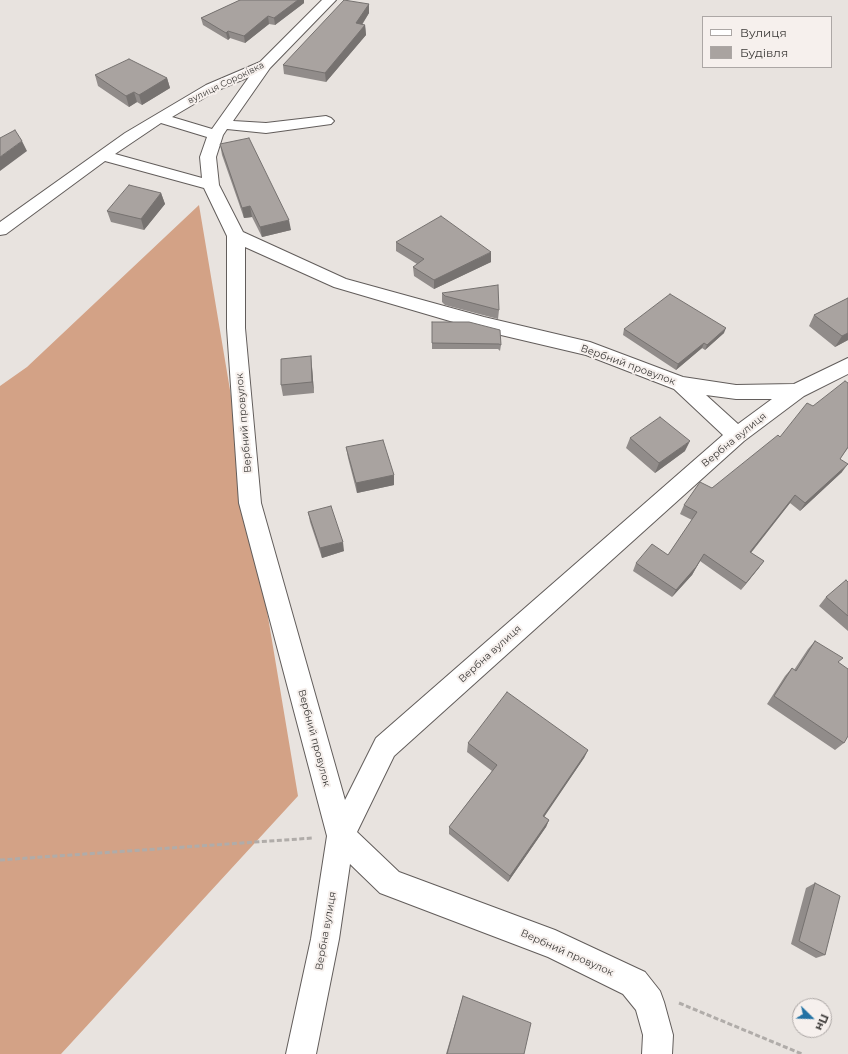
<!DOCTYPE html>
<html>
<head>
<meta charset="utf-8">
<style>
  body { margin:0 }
  #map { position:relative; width:848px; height:1054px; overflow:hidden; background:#e8e3df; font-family:Montserrat,sans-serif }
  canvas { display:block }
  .legend { position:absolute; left:702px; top:16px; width:130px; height:52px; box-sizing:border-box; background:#f6f0ed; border:1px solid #aca7a5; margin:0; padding:5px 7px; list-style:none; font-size:12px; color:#3c3a38 }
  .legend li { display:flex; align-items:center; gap:8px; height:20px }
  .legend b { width:20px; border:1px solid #aca7a5 }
  .north { position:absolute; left:792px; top:998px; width:40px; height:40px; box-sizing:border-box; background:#f6f0ed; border:1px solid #aca7a5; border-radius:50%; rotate:113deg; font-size:11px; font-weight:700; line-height:16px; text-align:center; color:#3c3a38 }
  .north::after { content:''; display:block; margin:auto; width:14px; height:18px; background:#2372a4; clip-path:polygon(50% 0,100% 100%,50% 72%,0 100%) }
</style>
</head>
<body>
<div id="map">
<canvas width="848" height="1054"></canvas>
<ul class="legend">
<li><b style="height:5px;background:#fff"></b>Вулиця</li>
<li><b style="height:11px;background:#a9a3a0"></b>Будівля</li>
</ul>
<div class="north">Пн</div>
</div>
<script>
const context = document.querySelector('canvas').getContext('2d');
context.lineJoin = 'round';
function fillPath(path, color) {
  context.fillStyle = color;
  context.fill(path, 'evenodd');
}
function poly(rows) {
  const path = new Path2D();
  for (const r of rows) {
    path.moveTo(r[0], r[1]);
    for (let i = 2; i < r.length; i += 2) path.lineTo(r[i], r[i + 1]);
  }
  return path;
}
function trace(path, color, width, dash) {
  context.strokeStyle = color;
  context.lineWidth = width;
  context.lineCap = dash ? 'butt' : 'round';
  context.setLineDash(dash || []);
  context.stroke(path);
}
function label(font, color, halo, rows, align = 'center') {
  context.font = font + ' Montserrat,sans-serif';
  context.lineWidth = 4;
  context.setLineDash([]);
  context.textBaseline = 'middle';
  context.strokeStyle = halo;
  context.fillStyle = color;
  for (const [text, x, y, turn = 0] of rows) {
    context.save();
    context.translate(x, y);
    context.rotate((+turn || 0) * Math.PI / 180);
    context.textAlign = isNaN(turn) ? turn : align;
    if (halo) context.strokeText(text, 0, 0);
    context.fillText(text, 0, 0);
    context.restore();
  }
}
fillPath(poly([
  [199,205,298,796,61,1054,0,1054,0,386,27,367]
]), '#d3a286');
const minor = poly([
  [322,0,336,0,270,68,233,121,266,123,326,116,331,118,334,121,331,124,266,133,227,129,223,135,216,157,219,185,243,232,346,279,484,317,590,342,683,377,736,385,794,384,848,358,848,374,804,396,744,441,394,756,357,832,399,872,555,930,645,972,660,991,664,1002,673,1035,672,1054,642,1054,643,1035,636,1010,623,994,548,957,380,893,350,864,339,939,316,1054,286,1054,311,939,327,836,239,503,227,328,227,236,204,188,105,161,6,234,0,235,0,222,125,133,206,85,260,62,322,0],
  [249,77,212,129,172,117,216,91,249,77],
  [161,123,207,137,200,157,202,178,115,154,161,123],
  [245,247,334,287,484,331,586,355,674,389,723,435,376,738,345,800,261,503,245,328,245,247],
  [706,395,736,399,772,399,738,424,706,395]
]);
trace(minor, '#625d5b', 2);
trace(poly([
  [0,860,313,838],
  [679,1003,802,1054]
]), '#b0aca9', 3, [5, 2.5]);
fillPath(minor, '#fff');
fillPath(poly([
  [240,0,304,0,304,3,275,25,269,24,245,43,230,38,228,40,203,25,201,18],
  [369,4,369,13,362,25,365,25,366,35,326,82,284,74,283,65],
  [95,75,167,78,170,88,142,105,137,102,129,107,98,86],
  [220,144,291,230,262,237,252,217,244,218,222,155],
  [161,193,165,204,144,230,111,222,107,211],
  [396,242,491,262,434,289,414,276,413,267,417,264,396,251],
  [442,293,499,310,498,319,445,305,442,302],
  [848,298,848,340,835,347,809,326,814,315],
  [432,322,469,322,501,345,500,351,498,349,432,349],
  [624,329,724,333,705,350,702,348,676,370,623,335],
  [312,367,314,393,283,396,281,385],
  [780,437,848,448,840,459,842,472,800,511,790,503,751,553,764,561,758,569,741,590,700,561,692,575,672,597,633,571,636,563,668,555,692,520,680,514,684,505,712,488],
  [630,438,685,451,655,473,626,448],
  [346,447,394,475,394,485,357,493,348,458],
  [308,512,344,551,322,558,310,522],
  [848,582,848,631,819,606,826,597],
  [815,641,838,662,844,743,835,750,767,704,785,676,792,668,794,670,808,649],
  [468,743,588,750,584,758,544,816,549,820,546,827,508,882,449,834,449,827,492,771,467,752],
  [815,883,825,955,816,958,791,944,806,888],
  [463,996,524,1054,446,1054]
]), '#918c8a');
fillPath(poly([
  [298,0,304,0,304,3,275,25,274,18],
  [369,4,369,13,357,32,356,23],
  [268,16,269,24,245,43,244,36],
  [365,25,366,35,326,82,325,73],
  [228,31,230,38,228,40,226,33],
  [167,78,170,88,142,105,139,95],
  [134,92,137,102,129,107,126,96],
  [22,141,27,151,0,171,0,157],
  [161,193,165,204,144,230,141,219],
  [250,206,252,217,244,218,242,208],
  [289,220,291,230,262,237,260,227],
  [491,252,491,262,434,289,434,280],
  [726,328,724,333,705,350,707,345],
  [848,333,848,340,835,347,842,336],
  [704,343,702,348,676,370,678,364],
  [311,356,312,367,314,393,312,382],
  [690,441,685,451,655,473,659,463],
  [848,464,842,472,800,511,805,503],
  [394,475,394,485,357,493,356,483],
  [795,495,790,503,745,560,750,552],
  [343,542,344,551,322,558,320,548],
  [704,554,692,575,672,597,676,590],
  [764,561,758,569,741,590,746,583],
  [588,750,584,758,540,823,543,816],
  [549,820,546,827,508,882,510,876]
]), '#767270');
const building = poly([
  [240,0,298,0,274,18,268,16,244,36,228,31,226,33,201,18,240,0],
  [344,0,369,4,356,23,365,25,325,73,283,65,344,0],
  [129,59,167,78,139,95,134,92,126,96,95,75,129,59],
  [15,130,22,141,0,157,0,138,15,130],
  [249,138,289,220,260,227,250,206,242,208,220,144,249,138],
  [129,185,161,193,141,219,107,211,129,185],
  [441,216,491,252,434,280,413,267,424,259,396,242,441,216],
  [498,285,499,310,445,296,442,293,498,285],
  [670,294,726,328,707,345,704,343,678,364,624,329,670,294],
  [848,298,848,333,842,336,814,315,848,298],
  [432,322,469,322,500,330,501,345,499,344,432,343,432,322],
  [311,356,312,382,281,385,281,359,311,356],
  [845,381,848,383,848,447,840,459,848,464,805,503,795,495,750,552,764,561,746,583,704,554,696,567,676,590,636,563,652,544,668,555,697,512,684,505,700,482,712,488,778,435,780,437,807,403,813,406,845,381],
  [660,417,690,441,659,463,630,438,660,417],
  [383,440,394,475,356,483,346,447,383,440],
  [331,506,343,542,320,548,308,512,331,506],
  [846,580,848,582,848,616,826,597,846,580],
  [815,641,843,658,838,662,848,669,848,736,844,743,774,696,792,668,796,671,815,641],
  [507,692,588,750,543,816,549,820,510,876,449,827,497,765,468,743,507,692],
  [815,883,840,896,825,955,799,941,815,883],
  [463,996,531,1023,524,1054,447,1054,463,996]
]);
fillPath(building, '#a9a3a0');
trace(building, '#767270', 1);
label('9px', '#3c3a38', '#f6f0ed', [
  ["вулиця Сороківка",226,83,-26]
]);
label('10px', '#3c3a38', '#f6f0ed', [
  ["Вербний провулок",628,365,20],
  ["Вербний провулок",244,423,-95],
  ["Вербна вулиця",734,440,-39],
  ["Вербна вулиця",490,654,-42],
  ["Вербний провулок",314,738,75],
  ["Вербна вулиця",326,931,-80],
  ["Вербний провулок",567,953,24]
]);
</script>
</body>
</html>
